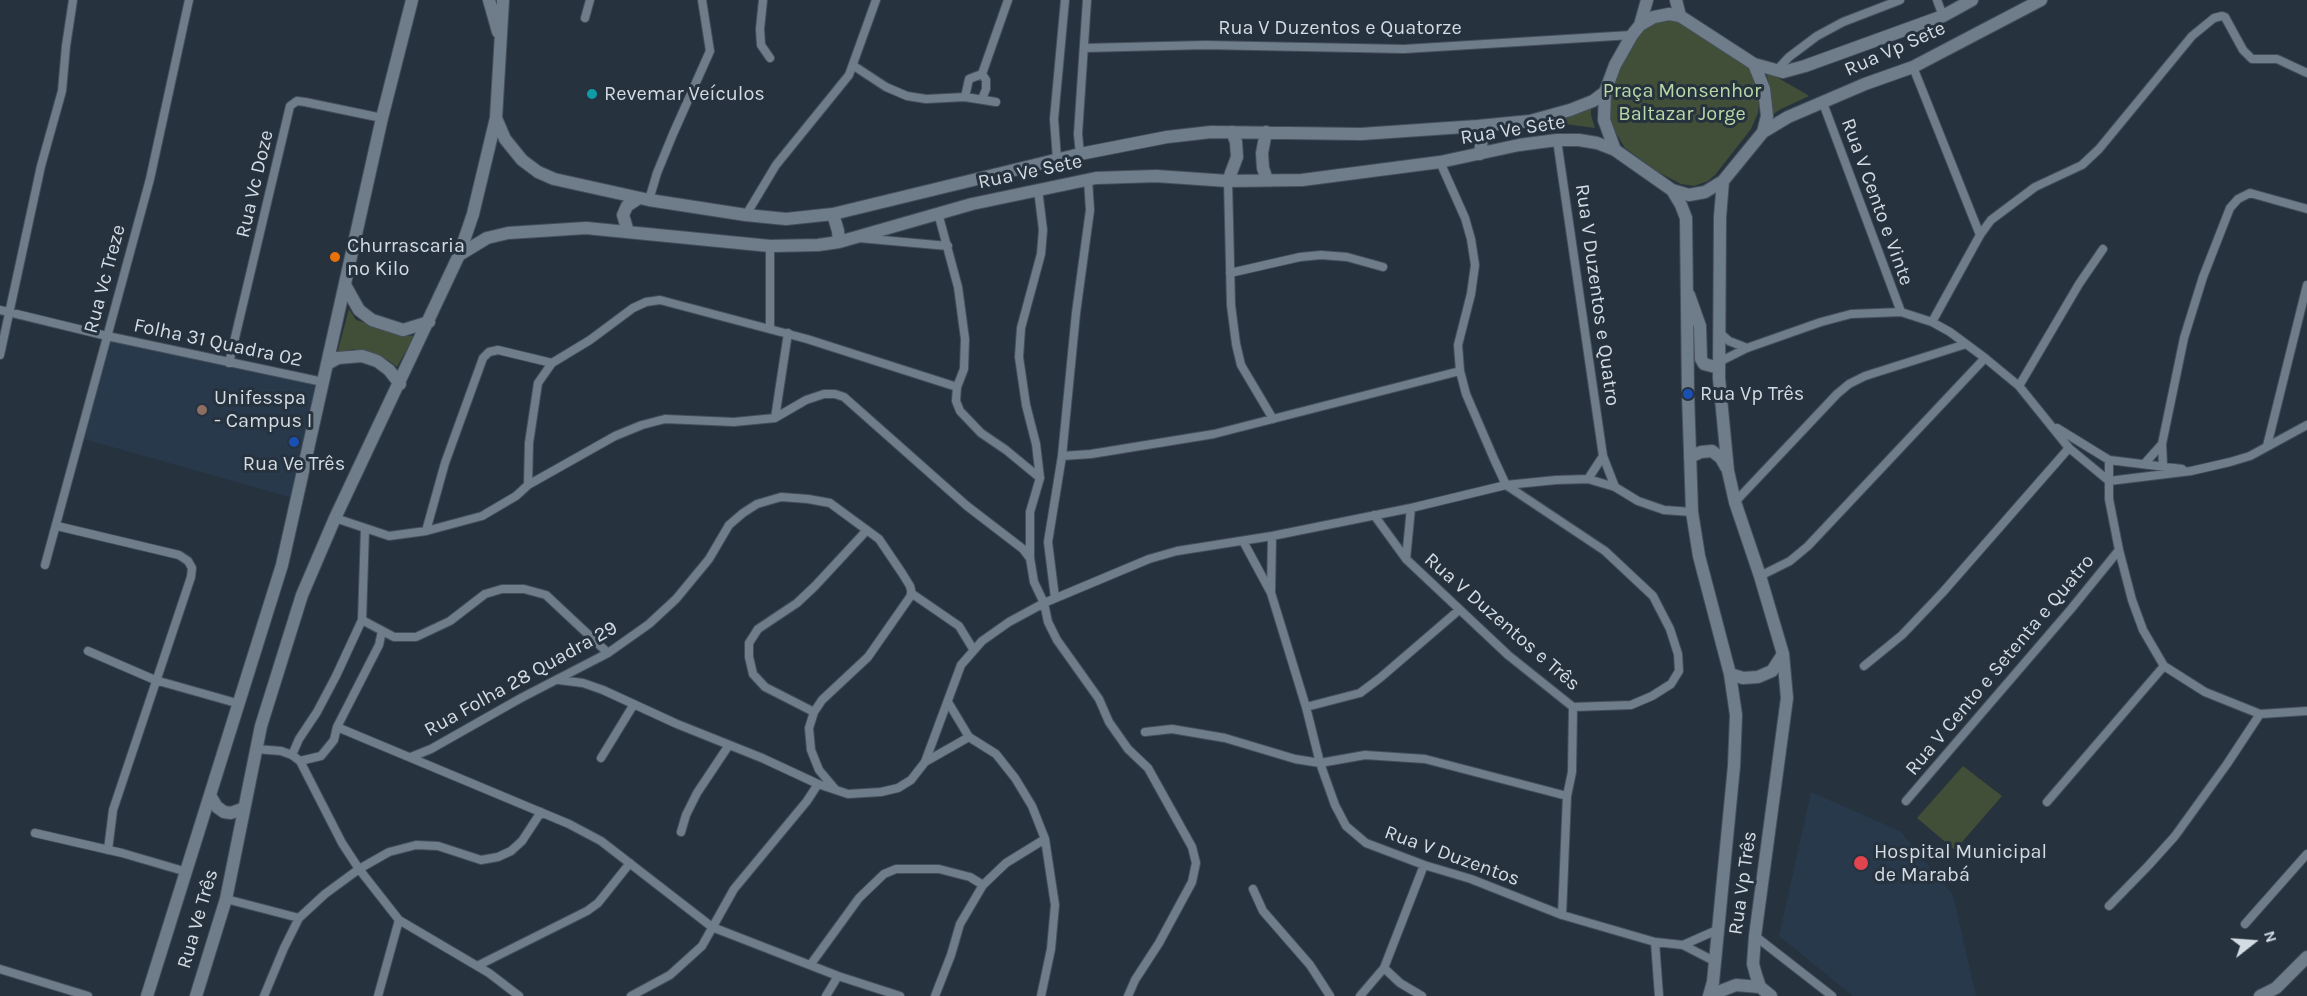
<!DOCTYPE html>
<html>
<head>
<meta charset="utf-8">
<style>
  body { margin:0 }
  #map { position:relative; width:2307px; height:996px; overflow:hidden; background:#26323e; font-family:Karla,sans-serif }
  canvas { display:block }
  .north { position:absolute; left:2223px; top:912px; width:60px; height:60px; -webkit-text-stroke:4px #26323e; paint-order:stroke; rotate:73deg; font-size:16px; font-weight:700; line-height:24px; text-align:center; color:#d3dbe3 }
  .north::after { content:''; display:block; margin:auto; width:21px; height:27px; background:#d3dbe3; clip-path:polygon(50% 0,100% 100%,50% 72%,0 100%) }
</style>
</head>
<body>
<div id="map">
<canvas width="2307" height="996"></canvas>
<div class="north">N</div>
</div>
<script>
const context = document.querySelector('canvas').getContext('2d');
context.lineJoin = 'round';
function fillPath(path, color) {
  context.fillStyle = color;
  context.fill(path, 'evenodd');
}
function poly(rows) {
  const path = new Path2D();
  for (const r of rows) {
    path.moveTo(r[0], r[1]);
    for (let i = 2; i < r.length; i += 2) path.lineTo(r[i], r[i + 1]);
  }
  return path;
}
function trace(path, color, width, dash) {
  context.strokeStyle = color;
  context.lineWidth = width;
  context.lineCap = dash ? 'butt' : 'round';
  context.setLineDash(dash || []);
  context.stroke(path);
}
function label(font, color, halo, rows, align = 'center') {
  context.font = font + ' Karla,sans-serif';
  context.lineWidth = 6;
  context.setLineDash([]);
  context.textBaseline = 'middle';
  context.strokeStyle = halo;
  context.fillStyle = color;
  for (const [text, x, y, turn = 0] of rows) {
    context.save();
    context.translate(x, y);
    context.rotate((+turn || 0) * Math.PI / 180);
    context.textAlign = isNaN(turn) ? turn : align;
    if (halo) context.strokeText(text, 0, 0);
    context.fillText(text, 0, 0);
    context.restore();
  }
}
fillPath(poly([
  [107,336,323,382,297,499,80,438],
  [1811,792,1900,831,1953,895,1976,996,1853,996,1779,936]
]), '#28394b');
fillPath(poly([
  [1674,18,1749,66,1760,92,1758,113,1751,129,1715,175,1708,181,1694,186,1681,184,1658,172,1625,148,1609,121,1610,93,1615,78,1647,22],
  [1766,71,1806,94,1809,96,1779,110,1770,117,1772,101],
  [1591,106,1591,115,1595,128,1558,123,1548,125,1555,116],
  [349,309,356,320,403,335,414,336,397,367,388,360,353,349,337,354],
  [1963,766,2002,796,1955,850,1917,818]
]), '#424f38');
const street = poly([
  [763,0,760,29,761,45,770,58],
  [1937,0,1943,16],
  [585,18,590,0],
  [1084,48,1205,45,1404,49,1632,35],
  [854,66,886,87,907,96,926,99,965,97,996,102],
  [1913,67,1980,235],
  [1777,70,1789,57,1817,36,1843,22,1900,0],
  [982,74,986,80,986,89,982,99],
  [965,97,969,79,982,74,1008,0],
  [1823,103,1901,312],
  [1557,140,1603,456,1615,487],
  [1080,154,1078,134,1087,0],
  [1057,159,1054,119,1065,0],
  [1228,181,1231,305,1236,344,1241,365,1273,419],
  [1038,189,1043,230,1041,254,1021,328,1019,357,1026,405,1036,444,1040,478,1030,512,1030,558,1034,582,1044,603,1048,622,1057,640,1099,699,1109,722,1128,749,1148,768,1192,847,1196,863,1192,882,1159,943,1135,980,1128,996],
  [649,200,657,173,673,134,710,51,702,0],
  [938,213,958,287,965,339,964,369,957,387],
  [746,215,776,165,849,75,876,0],
  [859,238,948,246],
  [770,246,770,328],
  [1230,273,1300,257,1321,255,1347,257,1383,267],
  [0,310,107,336,323,382],
  [1932,322,1980,235,1991,220,2035,187,2082,165,2099,149,2192,36,2214,18,2222,16,2225,17,2243,50,2252,59,2277,59,2307,73],
  [1720,333,1729,341,1747,348],
  [0,355,41,166,62,91,66,46,73,0],
  [1719,362,1747,348,1821,322,1851,314,1901,312,1932,322,1950,332,1985,358,2019,386,2069,448,2109,481,2191,471,2230,462,2250,456,2307,425],
  [229,363,290,106,297,101,305,102,382,118],
  [2019,386,2079,284,2103,249],
  [775,418,806,400,824,394,835,394,844,397,967,506,1023,549,1029,557],
  [2057,428,2109,460,2182,469],
  [2267,446,2307,285],
  [1062,456,1091,454,1214,434,1460,371],
  [2109,460,2109,499,2119,550,2132,600,2143,630,2164,666,2205,692,2260,714,2307,711],
  [2145,463,2162,444],
  [2163,465,2162,444,2184,338,2203,277,2230,208,2238,199,2250,193,2307,209],
  [1588,479,1603,456],
  [528,485,615,436,642,425,665,419,734,422,775,418,788,333],
  [1735,502,1837,394,1849,384,1865,376,1966,344],
  [1374,515,1406,559,1508,655,1573,707,1631,705,1652,696,1671,684,1679,671,1678,654,1670,629,1653,596,1605,551,1506,485,1494,459,1466,394,1460,371,1458,345,1471,294,1475,265,1471,239,1465,218,1440,162],
  [335,518,389,536,426,531,482,516,516,496,528,485,529,443,538,383,552,363,590,340,633,308,646,302,660,300,807,339,957,387,956,401,960,411,981,433,1006,450,1040,478],
  [57,526,179,555,188,561,192,568,191,577,113,810,108,850],
  [426,531,445,463,483,358,489,352,498,350,552,363],
  [1243,541,1271,593,1306,707,1320,763,1335,805,1346,826,1366,843,1424,865,1471,879,1562,915,1655,942,1683,945,1714,961],
  [1406,559,1411,508],
  [45,565,150,179,189,0],
  [1760,576,1790,561,1808,546,1985,358],
  [911,593,959,626,973,649],
  [1271,593,1272,536],
  [1055,598,1048,542,1062,456,1076,313,1090,210,1088,179],
  [362,620,394,637,416,637,450,621,485,594,502,589,524,589,546,595,608,653],
  [88,651,155,680,240,704],
  [1864,666,1902,635,1943,592,2069,448],
  [559,680,583,683,603,690,677,724,762,758,818,784,848,794,881,792,898,788,911,780,925,762,961,665,982,641,1009,622,1044,603,1149,559,1177,551,1272,536,1411,508,1506,485,1556,480,1588,479,1615,487,1638,501,1664,510,1692,512],
  [948,702,969,737,996,754,1015,778,1032,806,1045,839,1055,905,1051,949,1041,996],
  [1306,707,1360,693,1380,678,1459,610],
  [814,712,765,687,753,674,749,657,749,643,758,629,797,603,815,586,867,530],
  [337,727,569,824,601,841,712,927,838,976,900,996],
  [1145,732,1172,729,1225,738,1295,759,1320,763,1365,755,1425,759,1567,796],
  [256,749,281,751,292,755,300,761,342,843,359,869,399,920,489,973,519,996],
  [292,755,299,739,317,712,336,676,362,620,365,529],
  [411,757,431,749,521,698,608,653,649,624,676,599,709,559,729,525,743,513,757,504,781,497,808,499,830,503,879,539,902,573,910,586,912,594,868,657,822,700,814,712,809,728,811,750,819,770,835,789],
  [601,758,634,704],
  [300,761,321,756,334,740,337,727,379,645,382,631],
  [925,762,969,737],
  [1906,801,2071,609,2119,550],
  [2047,802,2164,666],
  [681,832,686,815,697,793,729,745],
  [35,833,122,853,187,872],
  [1253,889,1263,911,1310,965,1330,996],
  [226,899,299,918],
  [2109,906,2148,866,2175,836,2227,764,2260,714],
  [1562,915,1567,796,1572,772,1573,707],
  [2245,924,2307,854],
  [1755,936,1832,996],
  [1655,942,1659,996],
  [1683,945,1717,930],
  [811,964,859,898,884,874,896,869,939,869,970,877,983,885],
  [477,966,587,911,598,903,630,863],
  [1384,968,1400,983,1422,996],
  [0,969,88,996],
  [264,996,284,948,299,918,325,894,359,869,389,852,416,845,438,846,481,860,498,857,511,851,522,841,541,812],
  [378,996,399,920],
  [631,996,670,975,702,946,734,889,807,801,818,784],
  [826,996,838,976],
  [935,996,951,955,960,924,983,885,1006,863,1045,839],
  [1360,996,1384,968,1424,865]
]);
const secondary = poly([
  [489,0,498,32],
  [1676,0,1680,16],
  [1669,14,1680,16,1754,64,1764,89,1767,116,1763,132,1723,181,1705,192,1689,195,1672,190,1615,150,1604,120,1605,92,1615,65,1632,35,1640,25,1654,17,1669,14],
  [1640,25,1647,0],
  [1754,64,1783,72,1805,66,1943,16,1972,0],
  [496,118,505,139,522,160,538,172,554,179,649,200,746,215,786,219,833,214,1080,154,1167,137,1211,132,1361,134,1478,126,1530,121,1570,110,1593,101,1605,92],
  [1478,126,1482,138,1480,154],
  [1266,132,1262,153,1263,168,1267,180],
  [1763,132,1788,117,1865,84,1913,67,2041,0],
  [1228,181,1237,157,1236,142,1232,132],
  [1723,181,1720,217,1719,378,1728,471,1735,502,1760,576,1783,654,1787,698,1755,936,1753,964,1756,975,1760,987,1771,996],
  [1672,190,1681,205,1686,218,1688,394,1692,512,1699,556,1730,674,1736,715,1734,766,1713,982,1709,996],
  [833,214,838,231,839,242],
  [628,232,623,215,627,206,639,198],
  [459,255,487,238,508,233,586,228,770,246,818,245,839,242,972,204,1096,178,1156,176,1228,181,1302,180,1440,162,1519,145,1557,140,1579,140,1597,143,1615,150],
  [345,285,359,310,372,320,403,330,429,322],
  [1689,295,1700,326,1701,359,1704,364,1719,368],
  [327,364,338,358,362,356,377,361,389,370,400,384],
  [1690,457,1701,452,1712,451,1721,458,1726,467],
  [1730,674,1743,678,1758,677,1772,671,1783,654],
  [211,797,217,807,224,812,231,813,244,808],
  [1710,995,1736,985,1760,987],
  [147,996,282,565,382,118,412,0],
  [196,996,226,899,261,726,302,595,335,518,459,255,473,214,496,118,503,0],
  [2260,996,2276,988,2307,957]
]);
trace(street, '#454f5a', 10);
trace(secondary, '#454f5a', 14);
trace(street, '#6f7d8b', 8);
trace(secondary, '#6f7d8b', 12);
for (const [x, y, r, color] of [
  [592,94,6,"#0f9aa8"],
  [335,257,6,"#e8710a"],
  [1688,394,6,"#1a4fb4"],
  [202,410,6,"#8d6e63"],
  [294,442,6,"#1a4fb4"],
  [1861,863,8,"#e0444e"]
]) {
  const dot = new Path2D();
  dot.arc(x, y, r, 0, 2 * Math.PI);
  context.fillStyle = color;
  context.fill(dot);
  trace(dot, '#26323e', 2);
}
label('20px', '#d3dbe3', '#26323e', [
  ["Rua V Duzentos e Quatorze",1340,28],
  ["Rua Vp Sete",1895,49,-24],
  ["Rua Ve Sete",1513,130,-9],
  ["Rua Ve Sete",1030,172,-12],
  ["Rua Vc Doze",255,184,-77],
  ["Rua V Cento e Vinte",1877,202,70],
  ["Rua Vc Treze",105,279,-75],
  ["Rua V Duzentos e Quatro",1597,295,82],
  ["Folha 31 Quadra 02",218,343,12],
  ["Rua V Duzentos e Três",1502,622,41],
  ["Rua V Cento e Setenta e Quatro",2000,665,-50],
  ["Rua Folha 28 Quadra 29",521,679,-29],
  ["Rua V Duzentos",1452,856,20],
  ["Rua Vp Três",1743,883,-82],
  ["Rua Ve Três",198,919,-74]
]);
label('20px', '#bad9a6', '#26323e', [
  ["Praça Monsenhor",1682,91],
  ["Baltazar Jorge",1682,114]
]);
label('20px', '#d3dbe3', '#26323e', [
  ["Revemar Veículos",604,94],
  ["Churrascaria",347,246],
  ["no Kilo",347,269],
  ["Rua Vp Três",1700,394],
  ["Unifesspa",214,398],
  ["- Campus I",214,421],
  ["Rua Ve Três",294,464,"center"],
  ["Hospital Municipal",1874,852],
  ["de Marabá",1874,875]
], 'left');
</script>
</body>
</html>
